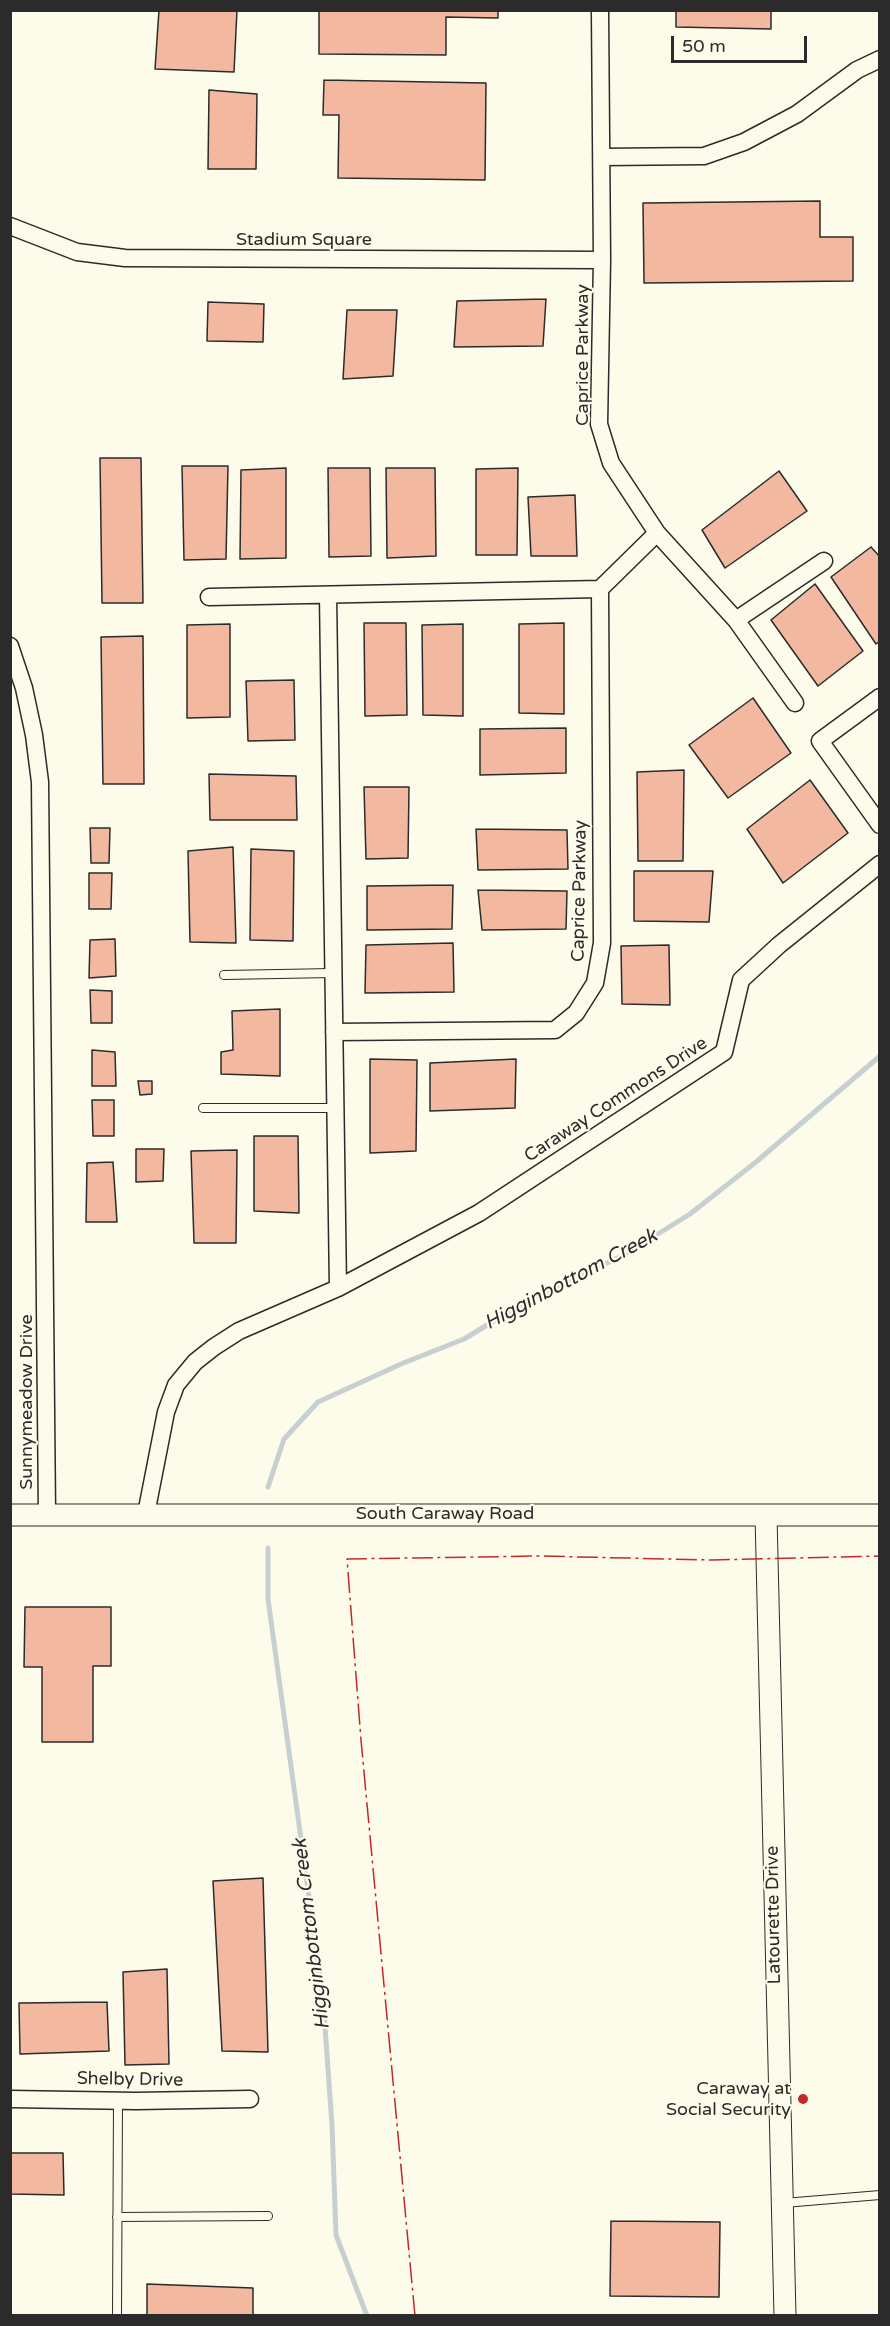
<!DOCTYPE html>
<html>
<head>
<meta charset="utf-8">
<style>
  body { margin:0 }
  #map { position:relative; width:890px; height:2326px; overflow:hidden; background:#fdfbea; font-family:"Varela Round",sans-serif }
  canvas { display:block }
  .frame { position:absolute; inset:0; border:12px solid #2b2b2b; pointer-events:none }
  .scale { position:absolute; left:671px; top:36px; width:136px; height:27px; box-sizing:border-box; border:3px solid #2b2b2b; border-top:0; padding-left:8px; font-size:18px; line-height:21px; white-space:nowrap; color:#2b2b2b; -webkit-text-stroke:4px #fdfbea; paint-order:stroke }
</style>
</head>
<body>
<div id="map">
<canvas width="890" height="2326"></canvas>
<div class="frame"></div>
<div class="scale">50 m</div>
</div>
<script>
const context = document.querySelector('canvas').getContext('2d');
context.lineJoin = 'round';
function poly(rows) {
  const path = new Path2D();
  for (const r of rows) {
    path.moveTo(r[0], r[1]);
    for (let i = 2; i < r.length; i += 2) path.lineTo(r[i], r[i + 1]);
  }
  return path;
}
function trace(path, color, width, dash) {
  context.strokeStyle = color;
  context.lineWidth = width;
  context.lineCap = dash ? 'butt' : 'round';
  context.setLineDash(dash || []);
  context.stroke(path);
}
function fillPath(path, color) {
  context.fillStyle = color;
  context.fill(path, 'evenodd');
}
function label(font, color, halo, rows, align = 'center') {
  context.font = font + ' "Varela Round",sans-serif';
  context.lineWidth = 4.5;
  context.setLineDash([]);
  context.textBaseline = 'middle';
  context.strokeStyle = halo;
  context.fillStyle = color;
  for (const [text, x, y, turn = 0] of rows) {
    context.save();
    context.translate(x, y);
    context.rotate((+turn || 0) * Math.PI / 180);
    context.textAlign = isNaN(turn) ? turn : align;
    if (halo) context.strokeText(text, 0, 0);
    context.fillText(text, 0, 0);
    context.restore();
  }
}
trace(poly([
  [268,1487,284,1439,318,1402,401,1364,464,1339,532,1298,624,1255,690,1214,756,1162,880,1056],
  [268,1548,268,1599,323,1999,332,2125,336,2235,367,2316]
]), '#c7d0d0', 5);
const building = poly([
  [159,10,237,10,234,72,155,69,159,10],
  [319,10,498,10,498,18,446,17,446,55,319,54,319,10],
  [676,10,771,10,771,29,676,27,676,10],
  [324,80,486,83,485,180,338,178,339,115,323,115,324,80],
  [209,90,257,94,256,169,208,169,209,90],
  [820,201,820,237,853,237,853,281,644,283,643,203,820,201],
  [546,299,543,346,454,347,457,301,546,299],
  [208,302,264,304,263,342,207,341,208,302],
  [347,310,397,310,393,376,343,379,347,310],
  [100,458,141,458,143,603,102,603,100,458],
  [182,466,228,466,226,559,184,560,182,466],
  [286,468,286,558,240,559,241,470,286,468],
  [328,468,370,468,371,556,329,557,328,468],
  [386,468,435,468,436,556,387,558,386,468],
  [518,468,517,555,476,555,476,469,518,468],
  [779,471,807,511,725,568,702,530,779,471],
  [575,495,577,556,531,556,528,497,575,495],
  [871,547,880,557,880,641,876,644,831,577,871,547],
  [815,584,863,651,818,686,771,620,815,584],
  [364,623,406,623,407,715,365,716,364,623],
  [564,623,564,714,519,713,519,624,564,623],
  [230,624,230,717,187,718,187,625,230,624],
  [463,624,463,716,423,715,422,625,463,624],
  [143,636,144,784,103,784,101,637,143,636],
  [294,680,295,740,248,741,246,681,294,680],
  [753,698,791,753,728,798,689,745,753,698],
  [566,728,566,773,480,775,480,729,566,728],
  [684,770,683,861,638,861,637,772,684,770],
  [209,774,296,776,297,820,210,820,209,774],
  [810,780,848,833,783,883,747,829,810,780],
  [364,787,409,787,408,858,366,859,364,787],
  [90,828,110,828,109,863,91,863,90,828],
  [476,829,567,830,568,869,478,870,476,829],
  [233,847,236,943,190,942,188,851,233,847],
  [251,849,294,851,293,941,250,940,251,849],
  [634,871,713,871,709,922,634,921,634,871],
  [89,873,112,873,111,909,89,909,89,873],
  [453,885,452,929,367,930,367,886,453,885],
  [478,890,567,891,566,929,482,930,478,890],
  [115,939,116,976,89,978,90,940,115,939],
  [453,943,454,992,365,993,366,945,453,943],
  [669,945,670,1005,622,1004,621,946,669,945],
  [90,990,112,991,112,1023,91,1023,90,990],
  [280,1009,280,1076,221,1074,221,1052,233,1050,232,1011,280,1009],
  [92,1050,115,1052,116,1086,92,1086,92,1050],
  [370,1059,417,1060,416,1151,370,1153,370,1059],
  [516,1059,515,1108,430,1111,430,1063,516,1059],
  [138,1081,152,1081,152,1094,140,1095,138,1081],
  [92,1100,114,1100,114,1136,93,1136,92,1100],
  [254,1136,298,1136,299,1213,254,1211,254,1136],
  [136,1149,164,1149,163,1181,136,1182,136,1149],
  [237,1150,236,1243,194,1243,191,1151,237,1150],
  [113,1162,117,1222,86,1222,87,1163,113,1162],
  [25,1607,111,1607,111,1666,93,1666,93,1742,42,1742,42,1667,24,1667,25,1607],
  [263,1878,268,2052,222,2051,213,1881,263,1878],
  [167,1969,169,2064,125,2065,123,1972,167,1969],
  [107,2002,109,2051,20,2054,19,2003,107,2002],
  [10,2153,63,2153,64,2195,10,2194,10,2153],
  [611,2221,720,2222,719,2297,610,2296,611,2221],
  [147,2284,253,2288,253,2316,147,2316,147,2284]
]);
fillPath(building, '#f2b8a0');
trace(building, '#2b2b2b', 1.5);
const service = poly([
  [224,975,333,973],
  [203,1108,335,1108],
  [784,2203,880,2195],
  [117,2217,268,2216],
  [117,2316,118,2101]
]);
const minor = poly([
  [600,10,602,260,599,424,611,463,657,533,736,620,795,703],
  [602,157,704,156,744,142,797,114,857,70,880,59],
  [10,226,77,252,125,258,602,260],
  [328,595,338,1288],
  [209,597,600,589],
  [736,620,824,561],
  [10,646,24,688,34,735,40,782,47,1514],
  [880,697,820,741,880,825],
  [334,1032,555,1030,576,1013,595,983,602,943,600,589,657,533],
  [146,1514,166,1412,176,1385,195,1362,214,1347,239,1331,338,1288,479,1213,724,1052,741,980,779,945,880,864],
  [10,2099,136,2101,250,2099]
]);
const tertiary = poly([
  [10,1515,880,1515],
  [766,1515,785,2316]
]);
trace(service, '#2b2b2b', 10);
trace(minor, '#2b2b2b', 19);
trace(tertiary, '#2b2b2b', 23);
trace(service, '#fdfbea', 8);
trace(minor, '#fdfbea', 16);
trace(tertiary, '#fdfbea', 21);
trace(poly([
  [415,2316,361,1740,347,1559,539,1556,712,1560,880,1556]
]), '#c62828', 1.5, [21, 4.5, 3, 4.5]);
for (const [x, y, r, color] of [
  [803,2099,6,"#c62828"]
]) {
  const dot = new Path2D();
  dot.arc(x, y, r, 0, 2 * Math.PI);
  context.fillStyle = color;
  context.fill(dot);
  trace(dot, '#fdfbea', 2);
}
label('18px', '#2b2b2b', '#fdfbea', [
  ["Stadium Square",304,240],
  ["Caprice Parkway",583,355,-90],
  ["Caprice Parkway",580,891,-89],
  ["Caraway Commons Drive",616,1100,-33],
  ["Sunnymeadow Drive",27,1402,-90],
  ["South Caraway Road",445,1514],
  ["Latourette Drive",774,1915,-91],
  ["Shelby Drive",130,2080,1]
]);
label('18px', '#2b2b2b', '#fdfbea', [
  ["Caraway at",791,2089],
  ["Social Security",791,2110]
], 'right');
label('italic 20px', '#2b2b2b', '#fdfbea', [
  ["Higginbottom Creek",571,1280,-28],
  ["Higginbottom Creek",312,1934,-97]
]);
</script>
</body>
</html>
